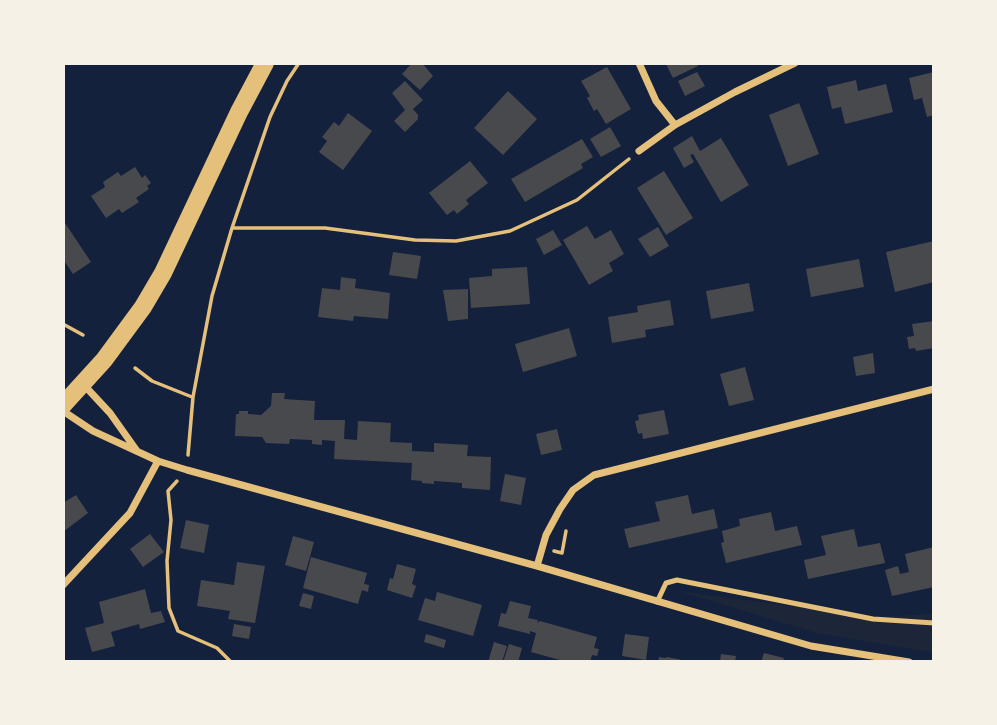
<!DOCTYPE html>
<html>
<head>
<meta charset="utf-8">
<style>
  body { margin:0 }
  #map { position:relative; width:997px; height:725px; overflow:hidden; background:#14213d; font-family:"PT Sans",sans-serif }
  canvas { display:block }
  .frame { position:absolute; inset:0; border:65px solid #f6f1e7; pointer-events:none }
</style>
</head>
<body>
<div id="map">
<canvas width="997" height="725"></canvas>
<div class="frame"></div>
</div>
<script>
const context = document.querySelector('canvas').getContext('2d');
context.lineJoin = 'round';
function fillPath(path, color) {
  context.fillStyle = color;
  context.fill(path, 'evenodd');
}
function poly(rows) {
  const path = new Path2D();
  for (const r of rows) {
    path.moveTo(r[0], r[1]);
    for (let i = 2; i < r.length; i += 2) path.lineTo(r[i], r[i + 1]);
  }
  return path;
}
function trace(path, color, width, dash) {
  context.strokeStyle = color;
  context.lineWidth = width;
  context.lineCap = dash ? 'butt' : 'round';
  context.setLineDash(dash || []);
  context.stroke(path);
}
fillPath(poly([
  [678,591,873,617,934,614,934,653,817,633]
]), '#1d2539');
fillPath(poly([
  [412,63,422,63,433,76,420,90,402,74],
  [669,63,696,63,698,66,673,78,666,64],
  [607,67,631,109,606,124,597,109,594,111,587,98,590,96,581,81],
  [697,72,705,86,685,96,678,81],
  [934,72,934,115,927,117,922,98,914,100,909,78],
  [856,80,858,91,886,84,893,112,845,124,841,107,832,109,827,87],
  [405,81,423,100,413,109,418,115,418,119,405,132,394,121,405,110,392,93],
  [508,91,537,119,503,155,474,128],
  [799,103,819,154,788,166,769,115],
  [348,113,372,131,343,170,319,152,327,141,322,137,334,122,339,126],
  [610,127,621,146,601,157,590,139],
  [692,136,700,151,721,138,749,185,721,202,693,154,690,155,694,162,684,168,673,148],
  [582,139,593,157,581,164,583,168,525,202,511,179],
  [470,161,488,183,466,200,469,204,457,214,454,210,447,215,429,193],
  [135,167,142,178,145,175,151,183,147,186,149,189,136,198,139,202,122,213,119,209,106,218,91,196,105,187,103,182,118,172,121,176],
  [664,171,693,218,666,235,637,188],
  [63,220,91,262,73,274,63,259],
  [587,226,595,239,611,230,624,254,609,263,613,271,589,285,563,240],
  [658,227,669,246,650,257,638,239],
  [553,230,562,245,544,255,536,239],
  [934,241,934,282,895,292,886,252],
  [393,252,421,256,417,279,389,275],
  [859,259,864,287,811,297,806,269],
  [527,267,530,304,471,308,469,278,492,276,492,269],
  [341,277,356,279,355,288,390,293,388,319,354,316,353,321,318,317,322,288,340,290],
  [749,283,754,311,711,319,706,291],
  [468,289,468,319,448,321,443,290],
  [670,300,674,325,645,330,646,337,612,343,608,317,638,312,637,306],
  [934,321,934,348,916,351,915,348,909,349,907,337,914,336,912,324],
  [569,328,577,356,523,372,515,344],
  [873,353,875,373,856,376,853,357],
  [745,367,754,400,729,406,720,374],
  [272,393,285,393,284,399,315,401,314,420,345,420,344,439,357,440,358,421,375,422,391,423,390,442,412,443,412,451,434,452,434,443,468,445,467,456,491,457,490,490,462,488,462,483,434,481,434,484,422,483,422,481,411,480,412,463,334,459,335,441,322,440,322,445,312,444,312,440,290,439,289,444,266,443,262,437,235,436,236,414,239,414,239,411,248,411,248,414,261,415,271,406],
  [664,410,669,434,643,439,642,433,638,434,635,421,639,420,638,415],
  [557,429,562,450,541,455,536,434],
  [505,474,526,478,521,505,500,501],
  [76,495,88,513,63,532,63,503],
  [688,495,692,514,714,509,718,528,629,548,624,529,660,521,655,502],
  [771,512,775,531,797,526,802,545,726,563,721,543,724,542,722,531,740,526,739,519],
  [186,520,209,525,204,553,180,548],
  [854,529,858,547,880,543,885,563,808,579,804,560,826,555,821,536],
  [150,534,164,552,143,567,130,549],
  [293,536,314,542,306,571,285,565],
  [934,547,934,587,892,596,885,570,898,566,900,574,909,572,905,554],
  [311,557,367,573,364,584,369,585,368,592,362,590,358,604,303,588],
  [237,562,265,566,255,623,228,619,230,611,197,606,201,580,234,585],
  [397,564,416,569,412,584,416,586,412,598,387,590,390,578,393,579],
  [145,589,151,613,161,611,165,622,140,629,139,624,111,632,115,646,92,652,85,628,104,623,99,602],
  [437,592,482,605,473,636,418,620,425,598,435,601],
  [303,593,314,596,311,609,299,606],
  [510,601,531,606,528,618,538,620,537,623,540,621,597,637,594,648,599,649,597,656,592,655,590,662,567,662,531,652,536,633,530,631,530,634,498,626,501,613,506,614],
  [234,624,251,627,249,639,232,636],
  [426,634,446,640,444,648,424,642],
  [625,634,649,637,646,660,622,656],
  [494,642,507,646,502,662,488,662],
  [509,644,522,648,518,662,503,662],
  [764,653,784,658,783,662,761,662],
  [721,654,736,656,735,662,720,662],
  [659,657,666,658,667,657,692,662,658,662]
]), '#48494c');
trace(poly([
  [232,228,325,228,415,240,456,241,510,231,577,200,629,159],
  [63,324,83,335],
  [135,368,152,381,192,397],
  [188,455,193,397,212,296,232,228,270,117,287,81,299,63],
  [177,481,168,491,171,520,167,561,169,608,178,631,217,648,231,662],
  [554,551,562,553,566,531]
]), '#e5c07b', 3.5);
trace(poly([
  [657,602,666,583,677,580,873,619,934,623]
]), '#e5c07b', 5);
trace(poly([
  [639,63,656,101,675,125,735,92,795,63],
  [639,151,675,125],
  [83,384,110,413,137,451],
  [63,411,93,431,158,461,187,470,537,566,811,646,909,662],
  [537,566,546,535,560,509,573,490,594,475,934,389],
  [63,585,130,513,158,461]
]), '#e5c07b', 7);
trace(poly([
  [63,405,104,360,143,307,163,273,239,112,265,63]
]), '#e5c07b', 18);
</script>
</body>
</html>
